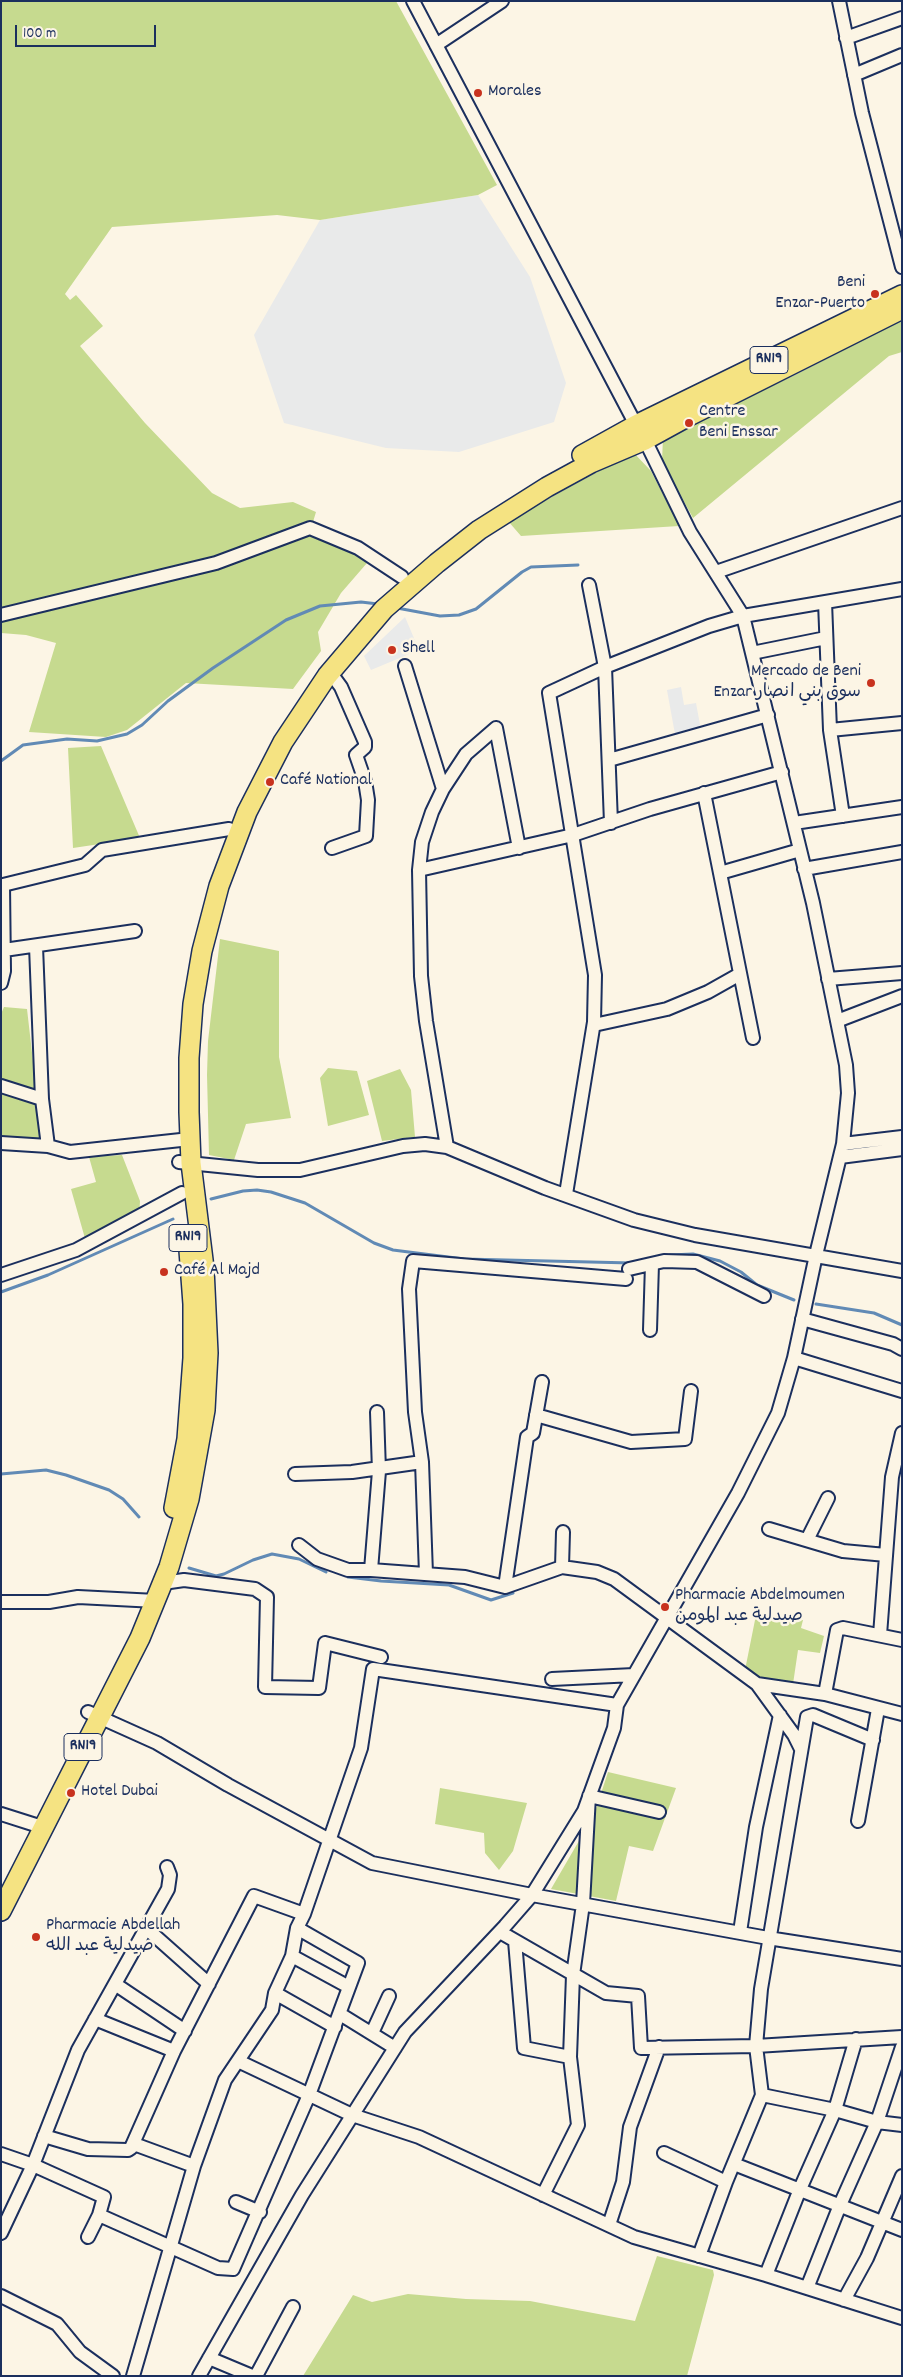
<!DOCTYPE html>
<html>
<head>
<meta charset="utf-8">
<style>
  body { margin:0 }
  #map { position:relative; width:903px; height:2377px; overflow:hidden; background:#fcf5e5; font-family:Dekko,sans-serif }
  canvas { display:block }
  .frame { position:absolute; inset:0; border:2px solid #1b2f5e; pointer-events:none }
  .scale { position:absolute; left:15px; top:25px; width:141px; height:22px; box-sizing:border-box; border:2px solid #1b2f5e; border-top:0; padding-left:6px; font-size:15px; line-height:18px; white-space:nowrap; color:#1b2f5e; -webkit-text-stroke:4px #fcf5e5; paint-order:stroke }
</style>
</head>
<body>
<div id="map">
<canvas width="903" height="2377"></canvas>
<div class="frame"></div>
<div class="scale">100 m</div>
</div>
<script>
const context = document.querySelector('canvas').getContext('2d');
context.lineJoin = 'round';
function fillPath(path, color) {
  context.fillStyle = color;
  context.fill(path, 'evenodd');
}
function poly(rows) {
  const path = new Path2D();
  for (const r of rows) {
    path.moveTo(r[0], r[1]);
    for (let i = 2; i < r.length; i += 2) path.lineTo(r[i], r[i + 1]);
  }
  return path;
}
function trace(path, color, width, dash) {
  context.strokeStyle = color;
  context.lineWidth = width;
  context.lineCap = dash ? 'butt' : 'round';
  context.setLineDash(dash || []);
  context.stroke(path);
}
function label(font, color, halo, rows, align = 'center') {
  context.font = font + ' Dekko,"Playpen Sans Arabic",sans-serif';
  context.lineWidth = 5;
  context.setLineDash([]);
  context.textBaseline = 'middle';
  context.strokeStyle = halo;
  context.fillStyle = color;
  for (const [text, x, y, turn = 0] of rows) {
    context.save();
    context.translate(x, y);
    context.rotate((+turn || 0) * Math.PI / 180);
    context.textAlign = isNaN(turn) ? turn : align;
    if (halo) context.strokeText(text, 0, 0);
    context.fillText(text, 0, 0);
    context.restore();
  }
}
fillPath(poly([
  [478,195,530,277,566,383,554,422,459,452,386,448,284,423,254,335,320,220],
  [405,617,419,650,371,670,364,656],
  [681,687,684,705,696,703,701,730,675,734,667,690]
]), '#e9eaea');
fillPath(poly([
  [1,1,396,1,497,185,478,195,320,220,277,215,112,227,65,294,70,300,76,295,103,326,80,346,145,423,212,493,240,508,293,502,316,512,309,535,337,543,367,563,341,593,318,632,321,651,293,689,186,683,127,730,106,737,29,732,56,643,26,635,1,633],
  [902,320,902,352,889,356,693,518,662,462,663,437,793,376],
  [633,452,651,471,679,526,521,536,508,521],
  [101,746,140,838,73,848,68,748],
  [220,939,279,951,279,1057,291,1118,246,1124,234,1160,209,1155,207,1075,208,1041],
  [4,1007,27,1009,42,1140,1,1137,1,1014],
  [328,1068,357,1071,369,1115,328,1126,320,1078],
  [400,1069,411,1090,415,1137,382,1141,367,1081],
  [122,1155,140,1201,139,1217,120,1235,88,1249,71,1189,96,1182,89,1157],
  [756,1615,803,1620,801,1628,824,1636,820,1653,798,1650,793,1684,758,1678,745,1670],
  [608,1772,676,1788,653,1851,629,1846,616,1901,551,1889,594,1815],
  [440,1788,527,1803,513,1851,499,1870,485,1853,484,1833,435,1824],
  [657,2256,713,2270,714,2275,687,2376,303,2376,353,2295,372,2302,408,2294,466,2299,530,2301,635,2321]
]), '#c6da8f');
trace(poly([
  [397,608,440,616,459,615,476,609,522,572,531,567,578,565],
  [1,761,23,745,67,739,97,741,127,734,142,725,168,701,213,668,286,620,320,606,361,602,378,604],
  [211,1199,243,1191,257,1190,271,1192,305,1203,374,1243,393,1250,464,1259,632,1263],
  [670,1255,693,1254,720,1261,741,1272,757,1285,794,1300],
  [1,1292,48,1275,173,1219],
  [816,1304,874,1313,902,1325],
  [1,1474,46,1470,66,1475,109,1490,123,1499,139,1517],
  [189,1568,216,1576,224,1574,253,1560,272,1554,299,1559,326,1572],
  [348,1577,381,1581,449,1585,491,1600,513,1593]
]), '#618ab5', 3);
const minor = poly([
  [413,1,636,425],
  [839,1,862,113,902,267],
  [846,38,902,18],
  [436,45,502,1],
  [854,75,902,55],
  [716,572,902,508],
  [589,585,605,667,611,823],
  [825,602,830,730],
  [1,615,216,563,310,528,358,548,402,577],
  [752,653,826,638],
  [405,666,443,789,432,812,422,842,419,870,421,976,426,1021,447,1147],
  [330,672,341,687,365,742,365,747,356,755,365,781,368,800,366,836,332,848],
  [609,760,768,715],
  [443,789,466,754,496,728,519,848],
  [704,793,753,1038],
  [843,816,830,730,902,723],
  [794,823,902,807],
  [804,869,902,852],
  [419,870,573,835,650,809,782,772],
  [720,873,800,850],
  [4,950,135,931],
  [828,979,902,973],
  [1,983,4,971,3,885,85,865,102,850,229,829],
  [837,1021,902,996],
  [594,1025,667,1009,708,992,740,974],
  [1,1086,42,1099,36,946],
  [42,1099,48,1146],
  [1,1143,48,1146,70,1152,190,1139],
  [843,1144,902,1137],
  [840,1157,902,1149],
  [179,1162,258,1170,300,1170,403,1146,425,1144,447,1147,545,1188,634,1220,695,1235,902,1271],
  [566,1194,594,1022,595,975,549,693,605,667,709,626,743,616,902,589],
  [629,1269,664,1261,697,1262,764,1296],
  [1,1275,76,1250,182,1193],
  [802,1319,893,1344,902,1349],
  [650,1330,652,1264],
  [794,1358,902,1391],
  [536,1415,631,1442,685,1439,691,1391],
  [295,1474,352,1472,422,1462],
  [769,1529,843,1551,886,1555],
  [807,1540,828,1498],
  [299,1545,317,1559,348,1570,371,1570,465,1577,505,1587,562,1567,597,1572,614,1579,757,1684,794,1735,801,1749],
  [562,1567,563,1532],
  [371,1570,379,1471,377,1412],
  [426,1574,422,1462,415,1412,409,1289,413,1261,626,1279],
  [163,1583,184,1580,255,1589,267,1597,265,1687,319,1688,325,1643,381,1657],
  [505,1587,527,1437,533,1433,542,1382],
  [1,1602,49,1602,78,1597,156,1601],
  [880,1635,892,1477,902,1433],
  [552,1679,634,1675],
  [757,1684,825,1694,902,1714],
  [825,1694,837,1630,843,1628,902,1640],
  [88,1712,157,1743,228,1785,372,1863,532,1895,768,1938,902,1959],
  [1,1814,42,1827],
  [858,1821,878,1709],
  [146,1928,209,1984],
  [500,1932,606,1993,638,1996,641,2048,756,2046,902,2037],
  [740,1932,756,1827,780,1715],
  [515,1941,524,2048,570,2057],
  [292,1956,349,1987],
  [115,1984,185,2031],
  [275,1993,335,2027],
  [340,2014,395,2048],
  [95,2019,174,2051],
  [372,2033,389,1996],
  [238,2061,352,2115,419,2137,634,2237,766,2275,902,2318],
  [762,2095,835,2110,877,2122,902,2125],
  [44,2136,88,2149,128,2150,131,2148,174,2051,254,1896,304,1914],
  [134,2144,194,2166],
  [664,2153,726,2182],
  [1,2154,33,2165,104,2197,99,2215,88,2237],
  [734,2164,902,2230],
  [543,2195,578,2125,570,2057,573,1975,583,1904,589,1796,659,1812],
  [236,2202,260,2212],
  [99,2215,218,2268,233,2269,309,2095,358,1963,297,1928],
  [609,2225,623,2182,630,2127,659,2047],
  [1,2233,33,2165,78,2050,168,1889,170,1875,167,1867],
  [699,2256,726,2182,762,2095,756,2046,761,1989,807,1717,813,1715,873,1740],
  [766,2275,800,2189,835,2110,856,2039],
  [807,2288,840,2205,877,2122,902,2047],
  [1,2296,57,2324,80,2352,113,2376],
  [844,2300,867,2258,902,2176],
  [209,2358,252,2376],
  [133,2376,194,2166,225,2080,272,2010,275,1993,292,1956,297,1928,304,1914,361,1748,373,1669,617,1705],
  [199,2376,302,2195,405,2032,505,1926,532,1895,584,1811,614,1728,617,1705,738,1493,778,1413,794,1358,816,1255,843,1144,848,1093,846,1065,813,903,743,616,690,532,645,440],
  [256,2376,293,2307]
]);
const highway = poly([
  [582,455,636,425,902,295],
  [174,1508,187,1439,193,1358,193,1304,188,1237],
  [1,1911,140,1638,169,1567,189,1499,205,1410,208,1353,204,1268,191,1163,189,1112,189,1058,193,1004,202,951,219,886,247,812,283,742,327,676,384,609,437,563,479,530,547,487,591,463,645,440,687,417,902,309]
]);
trace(minor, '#1b2f5e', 16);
trace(highway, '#1b2f5e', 22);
trace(minor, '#fcf5e5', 12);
trace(highway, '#f5e382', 19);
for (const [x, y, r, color] of [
  [478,93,5,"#c8321e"],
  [875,294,5,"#c8321e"],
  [689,423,5,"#c8321e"],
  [392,650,5,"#c8321e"],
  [871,683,5,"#c8321e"],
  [270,782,5,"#c8321e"],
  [164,1272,5,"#c8321e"],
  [665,1607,5,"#c8321e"],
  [71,1793,5,"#c8321e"],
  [36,1937,5,"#c8321e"]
]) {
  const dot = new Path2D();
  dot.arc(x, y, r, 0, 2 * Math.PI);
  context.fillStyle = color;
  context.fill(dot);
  trace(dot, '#fcf5e5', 2);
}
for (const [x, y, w] of [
  [769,360,38],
  [188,1238,38],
  [83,1747,38]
]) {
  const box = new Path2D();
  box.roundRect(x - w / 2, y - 13.5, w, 27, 4);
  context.fillStyle = '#fcf5e5';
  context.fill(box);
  trace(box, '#1b2f5e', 1);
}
label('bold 16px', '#1b2f5e', null, [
  ["RN19",769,360],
  ["RN19",188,1238],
  ["RN19",83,1747]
]);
label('18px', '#1b2f5e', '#fcf5e5', [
  ["Morales",488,93],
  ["Beni",865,284,"right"],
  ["Enzar-Puerto",865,305,"right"],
  ["Centre",699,413],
  ["Beni Enssar",699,434],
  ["Shell",402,650],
  ["Mercado de Beni",861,673,"right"],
  ["Enzar سوق بني انصار",861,694,"right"],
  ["Café National",280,782],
  ["Café Al Majd",174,1272],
  ["Pharmacie Abdelmoumen",675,1597],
  ["صيدلية عبد المومن",675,1618],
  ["Hotel Dubai",81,1793],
  ["Pharmacie Abdellah",46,1927],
  ["صيدلية عبد الله",46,1948]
], 'left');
</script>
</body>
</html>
